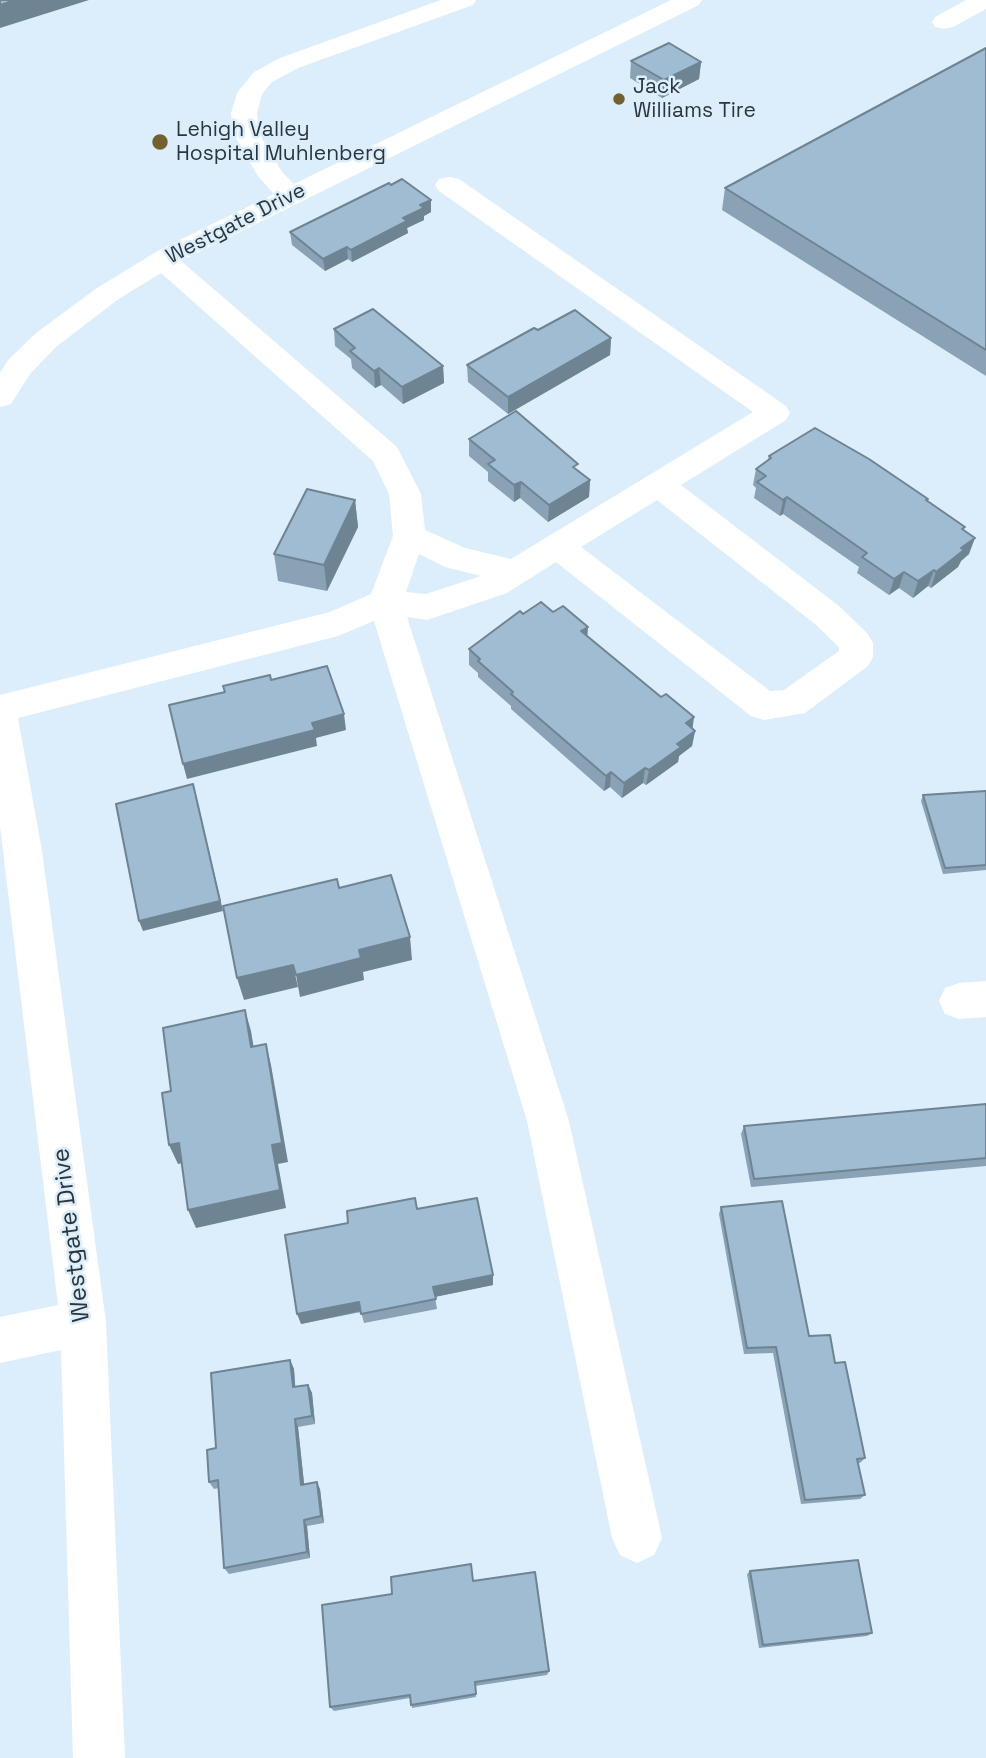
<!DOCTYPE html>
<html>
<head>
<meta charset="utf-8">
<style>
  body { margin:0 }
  canvas { display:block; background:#dceefb }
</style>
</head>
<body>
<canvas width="986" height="1758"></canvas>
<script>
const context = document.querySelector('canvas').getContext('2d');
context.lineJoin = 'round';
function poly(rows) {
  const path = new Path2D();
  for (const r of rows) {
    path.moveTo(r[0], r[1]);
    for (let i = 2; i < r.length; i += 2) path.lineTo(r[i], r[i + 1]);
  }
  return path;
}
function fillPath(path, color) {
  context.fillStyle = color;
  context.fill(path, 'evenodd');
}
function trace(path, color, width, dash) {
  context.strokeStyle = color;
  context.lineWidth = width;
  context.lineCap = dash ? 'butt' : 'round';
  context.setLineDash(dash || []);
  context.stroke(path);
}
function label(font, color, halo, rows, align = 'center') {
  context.font = font + ' "Space Grotesk",sans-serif';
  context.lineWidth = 5;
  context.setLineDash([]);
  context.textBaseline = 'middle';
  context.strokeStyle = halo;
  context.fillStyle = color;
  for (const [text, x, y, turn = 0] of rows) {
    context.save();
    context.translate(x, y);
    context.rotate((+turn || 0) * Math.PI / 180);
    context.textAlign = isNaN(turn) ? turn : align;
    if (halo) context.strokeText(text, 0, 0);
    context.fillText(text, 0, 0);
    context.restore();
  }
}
fillPath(poly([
  [441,0,476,0,473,5,298,68,272,82,262,94,257,113,259,133,282,172,294,184,671,0,702,0,699,5,181,261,397,447,421,494,425,530,465,548,511,559,753,412,439,191,435,185,439,179,449,177,459,179,786,406,790,413,786,420,681,485,839,606,868,634,873,643,873,657,868,666,805,713,764,720,751,716,556,562,507,593,427,620,407,617,569,1121,662,1538,654,1555,637,1563,620,1555,612,1538,527,1121,374,621,338,636,18,718,42,851,106,1322,125,1758,73,1758,61,1350,0,1363,0,1317,58,1305,0,826,0,695,330,612,371,594,393,536,389,494,373,461,161,273,117,300,56,347,30,374,11,404,0,407,0,373,8,360,36,333,97,288,161,249,274,194,258,176,233,133,231,113,237,93,254,72,280,58,441,0],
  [657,500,815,624,839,647,839,651,784,690,770,691,581,547,657,500],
  [419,554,445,567,481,576,426,594,406,592,419,554],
  [966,0,986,0,986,9,953,27,944,29,935,27,932,22,935,17,966,0],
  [986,981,986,1017,959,1019,945,1014,939,1001,945,988,959,983,986,981]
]), '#fff');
fillPath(poly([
  [986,48,986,376,722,210,725,188],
  [631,61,701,62,699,79,662,98,630,78],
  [391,185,431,200,431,212,424,216,424,220,407,228,408,233,352,262,348,259,325,271,292,245,290,232],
  [334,329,443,366,444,383,403,404,381,385,375,388,352,368,351,359,335,346],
  [538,330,611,338,610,355,508,414,468,382,467,365],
  [469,439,578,470,590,480,589,497,548,522,520,498,514,502,488,481,488,472,469,456],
  [769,456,927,502,964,530,969,554,961,561,958,567,931,588,928,586,913,598,899,588,889,595,857,573,859,567,783,514,780,516,754,498,756,488,753,485,756,469,768,460],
  [355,500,358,527,327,591,278,581,274,554],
  [553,612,587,636,695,731,692,746,679,756,678,762,646,785,643,783,622,798,610,787,604,791,511,709,511,706,478,677,478,673,469,665,469,649,523,614],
  [986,791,986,870,943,874,921,801,923,795],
  [986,1104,986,1166,751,1187,741,1134,744,1126],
  [721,1207,809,1336,835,1363,865,1458,860,1463,858,1463,865,1495,860,1499,801,1504,773,1353,744,1354,719,1214],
  [417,1209,493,1285,435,1297,437,1309,364,1323,361,1312,301,1324],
  [290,1360,294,1369,295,1387,308,1385,312,1393,315,1424,298,1427,304,1484,320,1489,324,1523,307,1526,310,1558,229,1574,224,1568,219,1488,214,1489,209,1482,216,1448],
  [750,1571,872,1633,867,1636,759,1648,747,1574],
  [473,1581,549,1671,547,1675,475,1686,476,1697,412,1708,410,1698,334,1711,330,1707]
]), '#89a2b5');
fillPath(poly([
  [15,0,89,0,0,28,0,5],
  [701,62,699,79,662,98,664,80],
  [431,200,431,212,424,216,424,220,407,228,408,233,352,262,351,250,403,218,420,205],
  [347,247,348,259,325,271,323,259],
  [611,338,610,355,508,414,508,397],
  [443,366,444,383,403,404,402,387],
  [379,368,381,385,375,388,374,371],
  [590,480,589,497,548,522,549,505],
  [521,482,520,498,514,502,514,485],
  [787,497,783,514,780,516,783,500],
  [355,500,358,527,327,591,324,565],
  [975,538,969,554,961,561,958,567,931,588,936,572,961,548],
  [934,570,928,586,913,598,918,581],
  [904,572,899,588,889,595,894,579],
  [588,627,587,643,581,631],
  [344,714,346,730,316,738,317,746,187,779,183,764,312,723],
  [694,717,692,733,686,723],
  [695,731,692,746,679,756,678,762,646,785,649,770,677,744],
  [645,768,643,783,622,798,624,783],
  [611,772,610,787,604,791,606,776],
  [196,795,223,911,143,931,139,921],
  [410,937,412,960,363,972,364,980,300,997,296,975,359,950],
  [293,965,298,987,244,1000,237,978],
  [245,1010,251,1031,257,1067,251,1047],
  [266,1044,271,1065,288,1162,278,1164,286,1208,196,1228,188,1210],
  [179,1143,187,1162,178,1164,169,1145],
  [493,1275,493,1285,434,1297,433,1287],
  [359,1302,361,1311,301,1324,297,1314],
  [290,1360,294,1369,296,1396,293,1387],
  [308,1385,312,1393,315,1424,312,1416],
  [295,1419,298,1427,305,1492,301,1485],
  [317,1482,320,1489,324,1523,321,1516],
  [304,1520,307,1526,310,1558,307,1552]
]), '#6f8493');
const building = poly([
  [0,0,15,0,0,5,0,0],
  [669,43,701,62,664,80,631,61,669,43],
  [986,48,986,350,725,188,986,48],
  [402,179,431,200,420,205,424,208,403,218,407,221,351,250,347,247,323,259,290,232,389,183,391,185,402,179],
  [373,309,443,366,402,387,379,368,374,371,350,351,355,348,334,329,373,309],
  [575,310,611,338,508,397,467,365,534,328,538,330,575,310],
  [516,411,578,464,573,467,590,480,549,505,521,482,514,485,488,464,495,460,469,439,516,411],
  [815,428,869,459,928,499,926,500,965,527,962,529,975,538,961,548,964,550,936,572,934,570,918,581,904,572,894,579,862,557,867,553,787,497,783,500,757,482,766,476,756,469,771,458,769,456,815,428],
  [307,489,355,500,324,565,274,554,307,489],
  [541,602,553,612,563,606,588,627,581,631,661,697,666,694,694,717,686,723,695,731,677,744,681,747,649,770,645,768,624,783,611,772,606,776,511,694,513,692,478,661,480,659,469,649,520,611,523,614,541,602],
  [327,666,344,714,312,723,315,730,183,764,169,705,225,692,223,686,270,675,271,680,327,666],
  [193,784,220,901,139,921,116,804,193,784],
  [986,791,986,865,945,868,923,795,986,791],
  [391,875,410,937,359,950,361,958,296,975,293,965,237,978,223,906,337,879,339,888,391,875],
  [245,1010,251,1047,266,1044,282,1143,272,1145,280,1190,188,1210,179,1143,169,1145,162,1093,171,1091,163,1028,245,1010],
  [986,1104,986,1158,754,1179,744,1126,986,1104],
  [415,1198,417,1209,477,1198,493,1275,433,1287,436,1299,361,1314,359,1302,297,1314,285,1235,348,1223,347,1211,415,1198],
  [782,1201,809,1336,830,1335,835,1363,845,1362,865,1458,857,1459,865,1495,805,1500,776,1347,747,1348,721,1207,782,1201],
  [290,1360,293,1387,308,1385,312,1416,295,1419,301,1485,317,1482,321,1516,304,1520,307,1552,224,1568,218,1480,209,1482,207,1450,216,1448,211,1373,290,1360],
  [858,1560,872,1633,763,1645,750,1571,858,1560],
  [471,1564,473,1581,535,1572,549,1671,475,1682,476,1694,411,1705,410,1695,330,1707,322,1605,392,1594,391,1577,471,1564]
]);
fillPath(building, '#9fbcd2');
trace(building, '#6f8493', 2);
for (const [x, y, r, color] of [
  [619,99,7,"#72602e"],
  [160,142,9,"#72602e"]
]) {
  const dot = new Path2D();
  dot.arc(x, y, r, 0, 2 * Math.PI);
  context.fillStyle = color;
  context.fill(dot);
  trace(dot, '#dceefb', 2.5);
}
label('21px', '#2a353e', '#dceefb', [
  ["Jack",633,87],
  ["Williams Tire",633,111],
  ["Lehigh Valley",176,130],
  ["Hospital Muhlenberg",176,154]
], 'left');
label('21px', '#2a353e', '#dceefb', [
  ["Westgate Drive",236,224,-27]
]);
label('24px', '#2a353e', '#dceefb', [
  ["Westgate Drive",72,1235,-97]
]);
</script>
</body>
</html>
